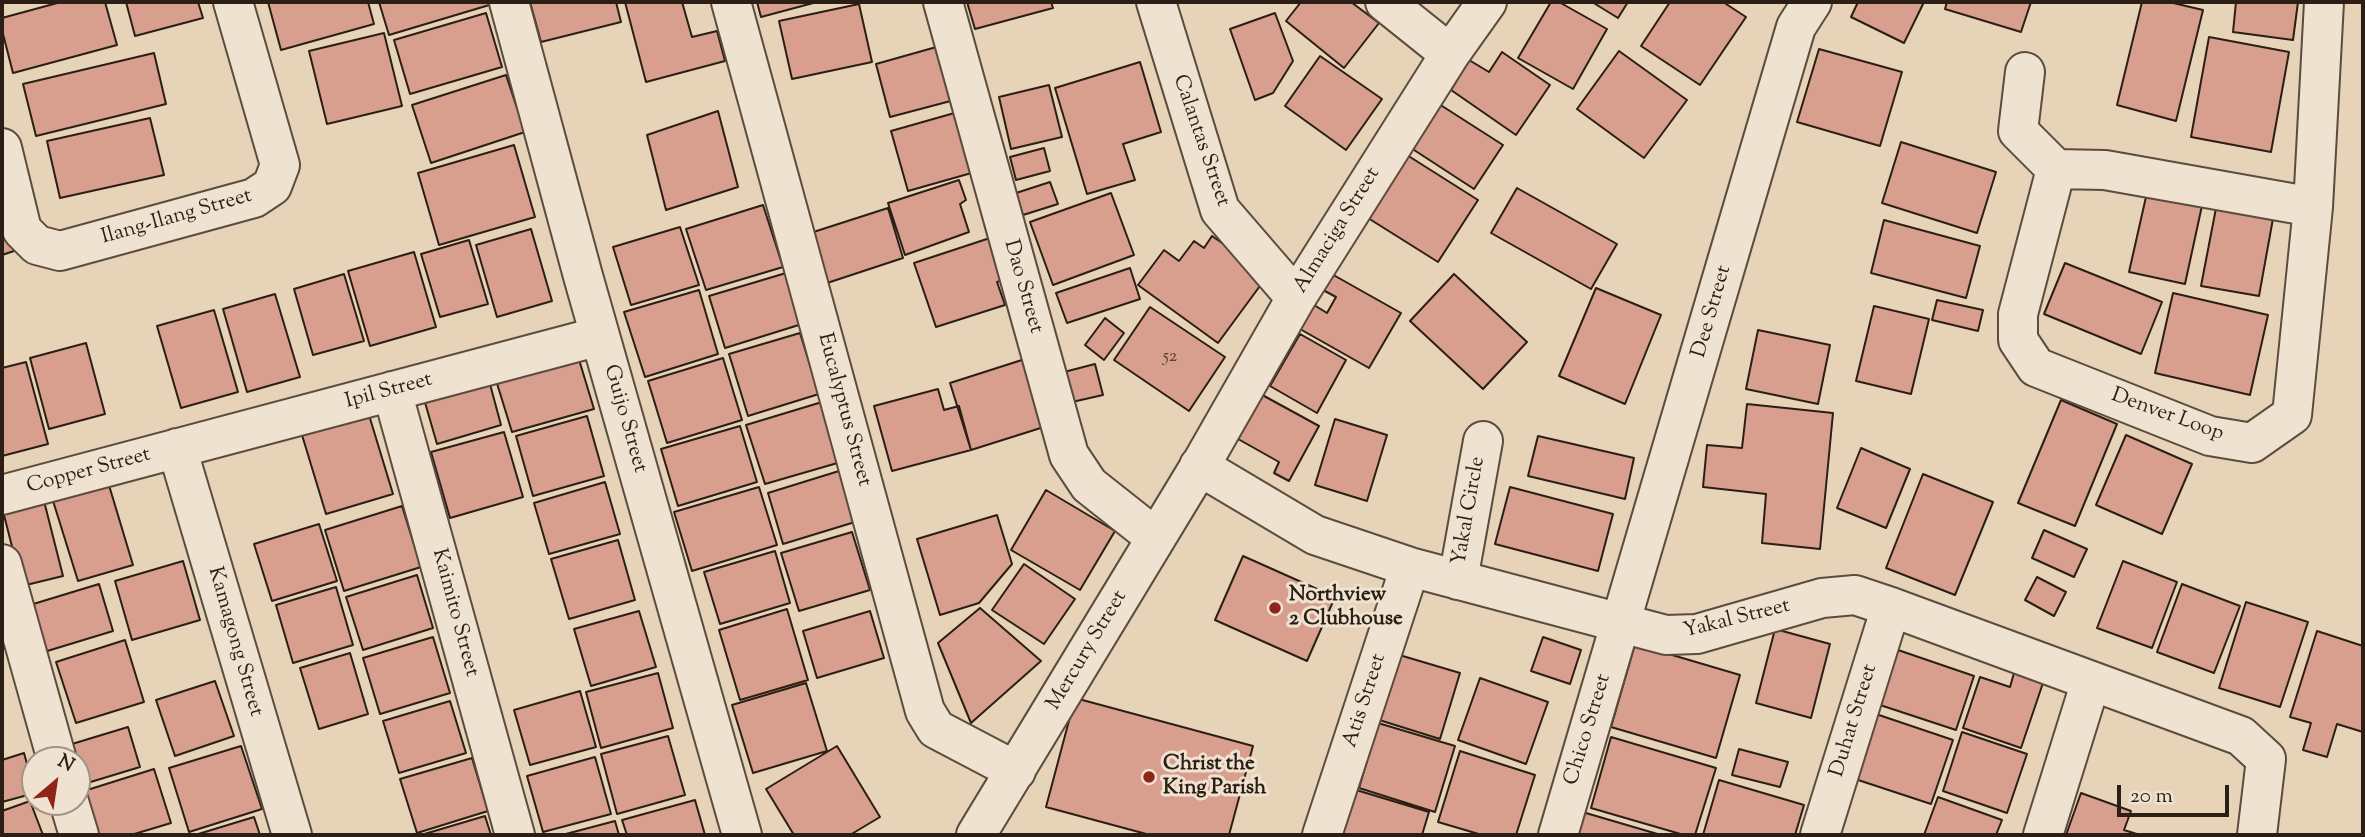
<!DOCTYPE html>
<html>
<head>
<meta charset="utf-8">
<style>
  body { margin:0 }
  #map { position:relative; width:2365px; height:837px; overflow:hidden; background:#e6d3b8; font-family:"Sorts Mill Goudy",serif }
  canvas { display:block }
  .frame { position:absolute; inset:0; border:4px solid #2b1f15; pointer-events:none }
  .north { position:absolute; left:21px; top:746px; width:70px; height:70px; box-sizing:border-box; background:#efe2d1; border:2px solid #a19486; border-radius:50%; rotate:29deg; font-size:19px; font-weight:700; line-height:28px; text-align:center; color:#2b1f15 }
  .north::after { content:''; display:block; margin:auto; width:24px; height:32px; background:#8f2418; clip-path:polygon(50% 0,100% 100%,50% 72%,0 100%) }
  .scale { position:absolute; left:2117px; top:785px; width:112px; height:32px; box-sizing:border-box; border:4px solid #2b1f15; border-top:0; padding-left:9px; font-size:21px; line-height:24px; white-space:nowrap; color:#2b1f15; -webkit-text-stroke:5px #efe2d1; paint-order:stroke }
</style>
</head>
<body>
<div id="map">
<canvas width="2365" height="837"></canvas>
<div class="frame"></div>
<div class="north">N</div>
<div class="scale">20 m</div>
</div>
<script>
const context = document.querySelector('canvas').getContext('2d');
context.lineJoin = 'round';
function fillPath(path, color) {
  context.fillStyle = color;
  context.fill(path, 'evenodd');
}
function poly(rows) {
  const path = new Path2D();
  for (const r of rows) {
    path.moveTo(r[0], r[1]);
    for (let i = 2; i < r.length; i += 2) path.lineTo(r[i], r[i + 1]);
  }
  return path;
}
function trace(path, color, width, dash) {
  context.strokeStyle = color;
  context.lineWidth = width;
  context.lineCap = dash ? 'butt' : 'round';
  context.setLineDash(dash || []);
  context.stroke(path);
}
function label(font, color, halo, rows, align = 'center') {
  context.font = font + ' "Sorts Mill Goudy",serif';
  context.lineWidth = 6;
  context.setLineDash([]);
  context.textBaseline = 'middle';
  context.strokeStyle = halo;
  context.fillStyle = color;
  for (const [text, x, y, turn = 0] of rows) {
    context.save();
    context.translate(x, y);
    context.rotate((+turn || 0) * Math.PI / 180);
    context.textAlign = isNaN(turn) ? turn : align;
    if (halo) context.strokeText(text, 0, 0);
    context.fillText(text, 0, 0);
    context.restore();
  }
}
const building = poly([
  [61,2,105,2,117,45,13,73,2,30,2,18,61,2],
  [126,2,198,2,203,18,135,36,126,2],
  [268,2,368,2,374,24,281,50,268,2],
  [379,2,496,2,496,3,389,35,379,2],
  [530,2,616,2,621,22,541,42,530,2],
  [625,2,682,2,692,37,717,31,725,61,646,82,625,2],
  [757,2,817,2,761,17,757,2],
  [967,2,1051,2,1053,8,975,29,967,2],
  [1301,2,1351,2,1379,23,1344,68,1286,21,1301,2],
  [1551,2,1559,2,1607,29,1573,89,1518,58,1551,2],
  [1592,2,1628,2,1618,18,1592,2],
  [1670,2,1723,2,1746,17,1700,85,1641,46,1670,2],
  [1858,2,1924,2,1904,43,1851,17,1858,2],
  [1947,2,2031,2,2021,32,1945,9,1947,2],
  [2142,2,2169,2,2203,10,2176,121,2117,105,2142,2],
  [2236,2,2298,2,2293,40,2233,32,2236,2],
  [859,4,872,62,792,79,779,21,859,4],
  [486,13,502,67,410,94,394,40,486,13],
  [1275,13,1293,61,1273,93,1255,100,1230,29,1275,13],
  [384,33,402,106,327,124,309,51,384,33],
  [2209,37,2289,52,2271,152,2191,137,2209,37],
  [947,44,962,98,890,117,876,64,947,44],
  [1819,49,1902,72,1880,146,1797,122,1819,49],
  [1619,51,1687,100,1644,158,1577,109,1619,51],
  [1502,52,1550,85,1516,135,1451,90,1469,60,1489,72,1502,52],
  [154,53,166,104,36,136,23,84,154,53],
  [1320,56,1382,99,1346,150,1285,106,1320,56],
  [1140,62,1161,132,1123,144,1135,180,1087,194,1055,88,1140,62],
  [506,75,525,132,431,163,412,105,506,75],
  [1049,85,1062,137,1011,149,999,97,1049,85],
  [1439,104,1503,145,1474,189,1411,148,1439,104],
  [718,111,738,187,666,210,647,135,718,111],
  [958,112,975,172,908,191,891,131,958,112],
  [150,118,164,175,60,198,47,141,150,118],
  [1901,142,1996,172,1977,233,1882,203,1901,142],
  [514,145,535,217,439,245,418,173,514,145],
  [1044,148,1050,171,1016,180,1010,157,1044,148],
  [1399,150,1478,200,1438,262,1360,213,1399,150],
  [959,180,966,200,960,204,969,232,905,255,888,203,959,180],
  [1050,182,1058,204,1023,215,1016,193,1050,182],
  [1517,188,1617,244,1591,289,1491,233,1517,188],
  [2148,188,2203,201,2185,284,2129,272,2148,188],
  [2,189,20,249,2,255,2,189],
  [1111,193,1134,255,1053,285,1030,222,1111,193],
  [2217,203,2274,213,2259,296,2201,286,2217,203],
  [763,205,783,267,706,290,686,229,763,205],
  [888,208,903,258,818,286,801,236,888,208],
  [1884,220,1980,246,1966,298,1871,273,1884,220],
  [680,227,699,285,631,305,613,247,680,227],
  [531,229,552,301,497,317,476,245,531,229],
  [996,236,1010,278,997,282,1005,305,936,327,914,263,996,236],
  [1212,236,1268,275,1218,343,1138,285,1164,250,1179,261,1194,241,1204,248,1212,236],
  [469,240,488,304,440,317,421,254,469,240],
  [414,252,436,327,370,346,348,271,414,252],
  [2065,263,2162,302,2141,354,2044,314,2065,263],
  [1130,268,1140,299,1067,323,1056,293,1130,268],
  [1321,268,1401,313,1369,368,1300,329,1314,305,1327,313,1336,297,1312,284,1321,268],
  [786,273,802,324,725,348,709,296,786,273],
  [344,274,364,341,313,355,294,289,344,274],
  [1454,274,1527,342,1483,389,1410,321,1454,274],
  [1596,288,1661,315,1625,404,1559,376,1596,288],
  [699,290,718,354,645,377,624,312,699,290],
  [2173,293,2268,315,2250,395,2155,373,2173,293],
  [275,294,300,377,247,392,223,309,275,294],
  [1937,300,1983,310,1978,331,1932,320,1937,300],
  [1874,306,1929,319,1911,394,1856,381,1874,306],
  [1150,307,1225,357,1189,411,1114,360,1150,307],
  [214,310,238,392,181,408,157,326,214,310],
  [1105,318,1124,333,1104,360,1085,345,1105,318],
  [1758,330,1830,345,1818,404,1746,389,1758,330],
  [800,333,819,394,748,416,729,354,800,333],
  [1300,334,1346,360,1317,413,1270,386,1300,334],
  [86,343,105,414,49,429,30,358,86,343],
  [577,353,594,409,512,432,495,377,577,353],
  [723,358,742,420,667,443,648,381,723,358],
  [1025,359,1047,426,971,450,950,383,1025,359],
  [26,362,48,444,2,456,2,368,26,362],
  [1095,364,1103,395,1072,402,1064,372,1095,364],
  [487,373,501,425,437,444,422,392,487,373],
  [938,389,944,410,959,406,971,450,892,471,874,406,938,389],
  [1255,391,1319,426,1289,481,1274,473,1279,462,1231,435,1255,391],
  [2061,400,2117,424,2075,526,2018,503,2061,400],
  [822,402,841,462,765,484,746,425,822,402],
  [1747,404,1833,413,1820,549,1762,543,1766,494,1703,487,1707,445,1742,448,1747,404],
  [369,415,393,494,326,514,302,435,369,415],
  [587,416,604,476,533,496,516,436,587,416],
  [1335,419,1387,435,1367,501,1315,485,1335,419],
  [740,426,757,482,678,506,661,449,740,426],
  [504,432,523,497,450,518,431,452,504,432],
  [2126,435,2192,464,2162,534,2096,505,2126,435],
  [1538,436,1634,458,1625,499,1528,476,1538,436],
  [1861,448,1910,469,1886,528,1837,508,1861,448],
  [839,471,855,522,783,544,768,493,839,471],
  [105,472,133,565,78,581,49,488,105,472],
  [1923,474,1993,502,1955,595,1886,568,1923,474],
  [605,482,620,534,549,554,534,503,605,482],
  [759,487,777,545,692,571,674,512,759,487],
  [1510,487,1613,514,1598,571,1495,544,1510,487],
  [1046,490,1115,531,1080,590,1011,550,1046,490],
  [44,501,63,576,22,586,3,511,44,501],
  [402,506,421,567,344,591,325,530,402,506],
  [997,515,1012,564,979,603,940,615,917,539,997,515],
  [319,524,337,581,272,601,254,544,319,524],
  [2044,530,2087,549,2074,577,2032,558,2044,530],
  [852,532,870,590,799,611,781,553,852,532],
  [618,540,635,600,569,619,551,559,618,540],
  [775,551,790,603,720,624,704,572,775,551],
  [1243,556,1335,597,1307,661,1215,620,1243,556],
  [183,561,200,620,132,640,115,581,183,561],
  [2123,561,2177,582,2152,648,2097,628,2123,561],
  [1024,564,1075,599,1044,644,992,610,1024,564],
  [417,575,433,628,363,650,346,597,417,575],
  [2037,577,2066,592,2054,616,2025,600,2037,577],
  [99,584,113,631,44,652,30,605,99,584],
  [2182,584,2240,606,2214,673,2157,652,2182,584],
  [336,587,353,645,293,663,276,605,336,587],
  [2246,602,2308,622,2280,707,2219,688,2246,602],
  [980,608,1041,661,971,723,938,643,980,608],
  [787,609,808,680,740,700,719,630,787,609],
  [639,611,656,667,591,686,574,629,639,611],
  [870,611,884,658,817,678,803,631,870,611],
  [1775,629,1830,644,1811,718,1756,703,1775,629],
  [2317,631,2363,646,2363,732,2337,724,2327,757,2303,750,2311,723,2290,717,2317,631],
  [433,637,450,693,380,714,363,658,433,637],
  [1543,637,1581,650,1570,684,1531,671,1543,637],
  [125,640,144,702,76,723,56,662,125,640],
  [1635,644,1740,675,1716,758,1611,727,1635,644],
  [1898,650,1974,676,1956,730,1880,705,1898,650],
  [350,653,368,714,319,729,300,668,350,653],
  [1396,654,1460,673,1440,739,1376,719,1396,654],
  [2016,666,2045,677,2021,748,1963,728,1980,677,2010,687,2016,666],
  [658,673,673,728,601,748,586,692,658,673],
  [1480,678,1548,702,1526,764,1458,740,1480,678],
  [215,681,234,736,175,756,156,700,215,681],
  [806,683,827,751,753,773,732,705,806,683],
  [580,691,596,747,530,765,514,710,580,691],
  [1075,698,1253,746,1229,835,1150,835,1046,807,1075,698],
  [450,701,466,753,399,773,383,721,450,701],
  [1870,712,1953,740,1931,804,1849,777,1870,712],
  [1378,723,1455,746,1435,812,1359,788,1378,723],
  [128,727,140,767,84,784,72,744,128,727],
  [1962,732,2027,754,2007,813,1943,791,1962,732],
  [668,736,685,795,617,814,601,754,668,736],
  [1611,737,1716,768,1695,835,1684,835,1591,808,1611,737],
  [241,746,262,809,189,832,169,768,241,746],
  [837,746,880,817,850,835,794,835,766,789,837,746],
  [1739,749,1788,762,1780,787,1732,775,1739,749],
  [1460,751,1535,775,1516,835,1482,835,1438,822,1460,751],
  [24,753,35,793,2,802,2,760,24,753],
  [595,757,611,814,543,832,527,776,595,757],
  [472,758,488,811,417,833,400,779,472,758],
  [154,769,171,823,131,835,98,835,84,791,154,769],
  [1719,780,1804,805,1795,835,1703,835,1719,780],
  [1353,789,1429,812,1422,835,1339,835,1353,789],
  [2081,793,2131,811,2124,830,2140,835,2066,835,2081,793],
  [1938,797,2002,820,1996,835,1924,835,1938,797],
  [695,800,705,835,627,835,622,820,695,800],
  [30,801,43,835,2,835,2,811,30,801],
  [1579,811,1661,835,1572,835,1579,811],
  [485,816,491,835,421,835,485,816],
  [254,817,260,835,195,835,254,817],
  [615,821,619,835,562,835,615,821]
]);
fillPath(building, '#d89e8e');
trace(building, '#2b1f15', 2);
const minor = poly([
  [509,2,583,276,742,835],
  [731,2,925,711,936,729,1016,771],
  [943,2,1069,455,1089,485,1156,538],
  [1156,2,1220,210,1296,298],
  [1385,2,1450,54],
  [2025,72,2018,131,2056,169,2105,170,2313,207],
  [2,148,22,230,37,245,60,251,254,198,272,186,280,165,233,2],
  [2056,169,2018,314,2018,340,2036,367,2210,436,2252,443,2292,415,2313,207,2324,2],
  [392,391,515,835],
  [177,448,292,835],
  [1199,466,1315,535,1410,567,1666,635,1697,634,1822,598,1855,595,1891,607,2241,736,2266,759,2257,835],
  [2,495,600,336],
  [2,564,57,760],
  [1458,580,1483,441],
  [69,802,79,835],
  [976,835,1204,459,1296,298,1450,54,1487,2],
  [1322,835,1410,567],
  [1558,835,1796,27,1812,2],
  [1820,835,1891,607],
  [2043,835,2091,681]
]);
trace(minor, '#5a4c3e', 42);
trace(minor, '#efe2d1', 38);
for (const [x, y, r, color] of [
  [1275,608,7,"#8f2418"],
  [1149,777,7,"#8f2418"]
]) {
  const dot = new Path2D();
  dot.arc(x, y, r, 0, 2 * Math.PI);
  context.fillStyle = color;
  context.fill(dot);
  trace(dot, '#efe2d1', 2.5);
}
label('18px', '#563f33', null, [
  ["52",1170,358]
]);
label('21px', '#2b1f15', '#efe2d1', [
  ["Calantas Street",1200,141,71],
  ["Ilang-Ilang Street",177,218,-16],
  ["Almaciga Street",1338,231,-58],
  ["Dao Street",1022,287,74],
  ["Dee Street",1713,312,-74],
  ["Ipil Street",389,392,-15],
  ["Eucalyptus Street",843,410,75],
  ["Denver Loop",2167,416,20],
  ["Guijo Street",624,419,74],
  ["Copper Street",89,472,-15],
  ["Yakal Circle",1470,511,-80],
  ["Kaimito Street",454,613,75],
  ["Yakal Street",1737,620,-14],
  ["Kamagong Street",234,642,74],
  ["Mercury Street",1088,651,-59],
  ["Atis Street",1366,701,-72],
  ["Duhat Street",1855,721,-73],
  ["Chico Street",1589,730,-73]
]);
label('bold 21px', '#2b1f15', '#efe2d1', [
  ["Northview",1289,596],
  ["2 Clubhouse",1289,620],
  ["Christ the",1163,765],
  ["King Parish",1163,789]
], 'left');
</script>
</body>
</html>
